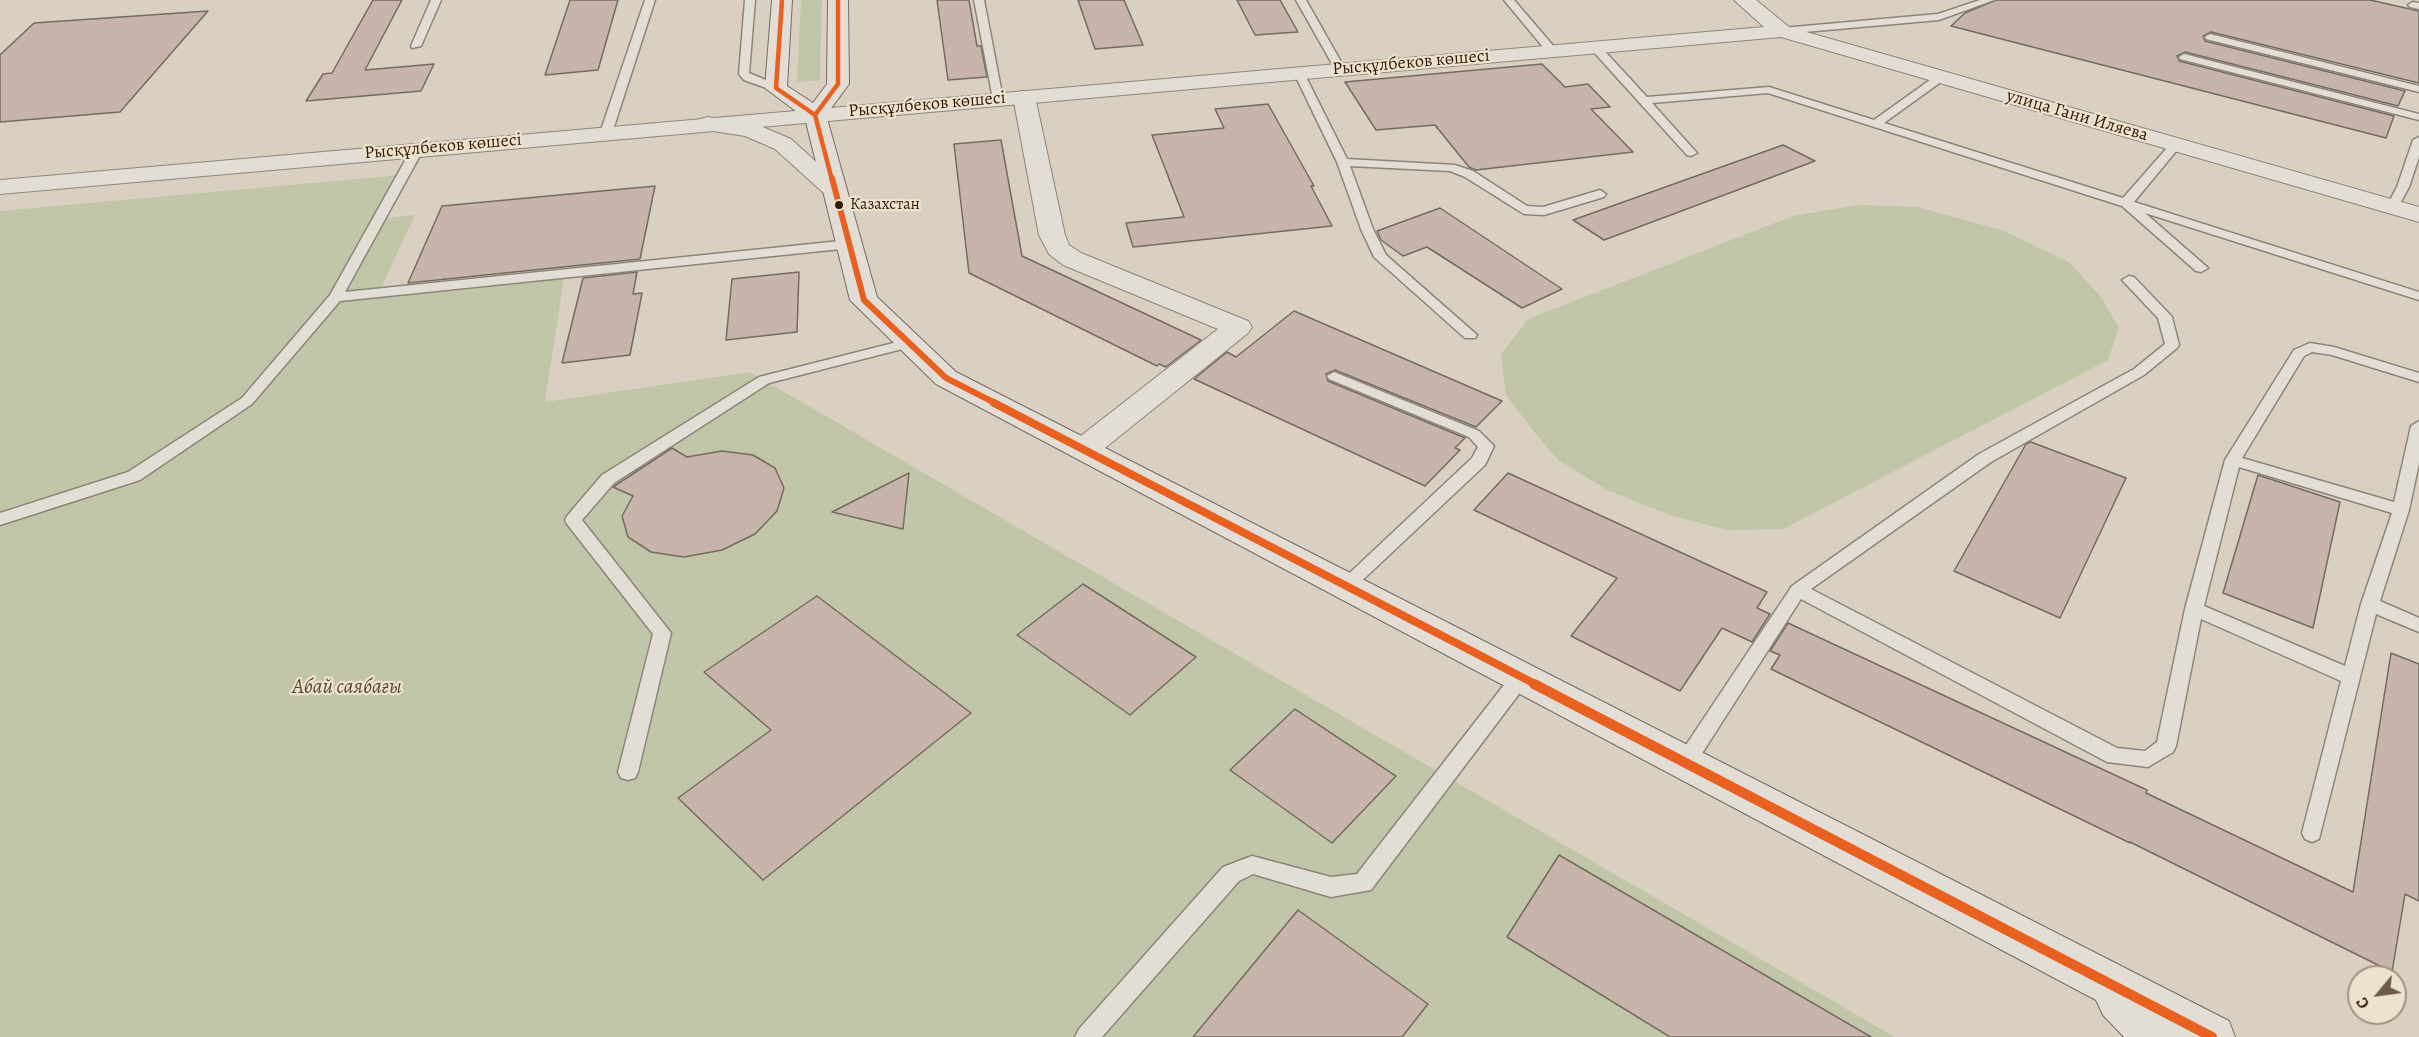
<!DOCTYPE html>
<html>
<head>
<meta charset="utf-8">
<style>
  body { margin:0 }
  #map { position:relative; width:2419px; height:1037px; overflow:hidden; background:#dad0c2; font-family:Alegreya,serif }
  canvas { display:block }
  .north { position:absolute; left:2347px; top:965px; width:60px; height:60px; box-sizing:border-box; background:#ede2d0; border:2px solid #a3937e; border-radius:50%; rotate:241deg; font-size:16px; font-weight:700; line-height:24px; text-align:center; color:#331c02 }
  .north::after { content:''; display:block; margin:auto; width:21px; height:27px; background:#6d5b45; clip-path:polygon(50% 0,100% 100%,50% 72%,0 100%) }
</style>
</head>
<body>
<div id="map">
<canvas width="2419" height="1037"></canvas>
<div class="north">С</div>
</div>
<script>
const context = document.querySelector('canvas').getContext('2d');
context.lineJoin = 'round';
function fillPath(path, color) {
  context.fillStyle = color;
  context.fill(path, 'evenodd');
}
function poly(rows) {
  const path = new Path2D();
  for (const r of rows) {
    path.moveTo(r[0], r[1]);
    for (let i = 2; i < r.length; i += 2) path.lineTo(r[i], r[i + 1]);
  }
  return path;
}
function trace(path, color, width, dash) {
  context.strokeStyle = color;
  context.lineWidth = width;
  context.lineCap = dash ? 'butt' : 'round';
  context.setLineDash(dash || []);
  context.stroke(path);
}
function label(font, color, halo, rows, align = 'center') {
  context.font = font + ' Alegreya,serif';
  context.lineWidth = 4.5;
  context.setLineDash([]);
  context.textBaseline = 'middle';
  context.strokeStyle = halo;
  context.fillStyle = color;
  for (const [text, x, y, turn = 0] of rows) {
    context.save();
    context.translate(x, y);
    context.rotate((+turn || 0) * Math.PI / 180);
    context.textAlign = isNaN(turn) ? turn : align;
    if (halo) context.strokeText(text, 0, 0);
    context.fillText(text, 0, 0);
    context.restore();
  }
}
fillPath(poly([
  [801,0,822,0,820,80,797,82],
  [401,175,379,219,415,215,381,288,564,278,545,402,750,372,1895,1037,0,1037,0,211],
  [1858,205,1917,207,2001,230,2069,262,2101,297,2119,328,2108,360,1783,529,1726,530,1667,514,1607,490,1558,460,1535,433,1506,395,1501,354,1528,319,1793,216]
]), '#c2c6a9');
const building = poly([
  [373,0,402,0,365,70,434,64,421,91,306,101,323,74,332,73,373,0],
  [570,0,618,0,598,70,545,75,570,0],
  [937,0,969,0,977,46,981,46,987,77,948,80,937,0],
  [1078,0,1124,0,1143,45,1095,49,1078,0],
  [1237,0,1280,0,1298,32,1255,35,1237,0],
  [1996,0,2370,0,2419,11,2419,83,2211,32,2203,36,2205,41,2405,91,2398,106,2185,52,2177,56,2179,61,2394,116,2386,138,1951,26,1965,13,1996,0],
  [208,11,120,112,0,122,0,55,34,23,208,11],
  [1542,64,1565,87,1588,84,1610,107,1591,109,1633,152,1476,170,1469,167,1435,125,1376,130,1345,82,1542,64],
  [1268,104,1314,186,1311,186,1332,226,1133,247,1126,223,1184,217,1152,135,1224,128,1215,109,1268,104],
  [1001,140,1022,256,1201,340,1166,367,1159,364,1157,366,969,273,954,144,1001,140],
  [1783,145,1815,161,1604,240,1573,220,1783,145],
  [655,186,640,259,408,283,442,206,655,186],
  [1440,208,1562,289,1522,308,1427,247,1403,256,1381,240,1377,231,1440,208],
  [637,272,633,294,642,293,630,355,562,363,583,278,637,272],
  [799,272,797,332,726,340,732,279,799,272],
  [1294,311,1502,401,1476,427,1335,370,1326,374,1328,381,1465,438,1455,448,1460,450,1425,486,1194,379,1227,352,1236,357,1294,311],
  [2031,442,2126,478,2060,618,1954,571,2026,444,2031,442],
  [672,448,687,457,722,451,753,455,775,468,784,488,777,511,755,534,722,550,684,557,651,552,628,537,622,516,633,496,613,487,672,448],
  [909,473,903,529,832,512,909,473],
  [1508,473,1767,592,1757,608,1770,614,1752,642,1722,628,1680,691,1571,636,1617,578,1474,510,1508,473],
  [2258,475,2340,502,2313,628,2223,593,2258,475],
  [1083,584,1196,657,1130,715,1017,635,1083,584],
  [817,596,971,713,763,880,678,798,771,730,704,672,817,596],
  [1788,623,2147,790,2146,793,2353,892,2391,653,2419,664,2419,901,2405,894,2392,972,2130,842,2130,843,1771,669,1780,655,1770,651,1788,623],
  [1295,709,1396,776,1332,843,1230,770,1295,709],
  [1559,855,1871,1037,1670,1037,1507,937,1559,855],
  [1298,910,1428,1004,1402,1037,1193,1037,1298,910]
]);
fillPath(building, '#c7b4ab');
trace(building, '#756c61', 1.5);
const service = poly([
  [431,0,441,0,421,46,412,48,411,46,431,0],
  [645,0,655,0,612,133,606,136,602,135,600,133,645,0],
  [745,0,755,0,749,73,780,86,780,90,772,90,744,80,739,74,745,0],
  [974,0,984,0,1003,99,1002,101,998,102,993,99,974,0],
  [1296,0,1306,0,1345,69,1344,71,1335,69,1296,0],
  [1504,0,1514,0,1556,49,1556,53,1548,53,1504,0],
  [1980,0,1994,0,1939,20,1782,34,1777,31,1782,28,1938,14,1980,0],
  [2413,2,2419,3,2419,9,2410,7,2408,5,2413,2],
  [2210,34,2419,86,2419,92,2206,39,2205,37,2210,34],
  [1591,45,1599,45,1647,97,1769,87,1874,120,1937,75,1945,75,1945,79,1884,123,2123,198,2174,140,2182,140,2182,144,2134,202,2419,292,2419,300,2145,213,2208,268,2201,272,2196,271,2122,206,1768,93,1652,103,1697,153,1691,156,1687,155,1591,49,1591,45],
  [2184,54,2419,114,2419,120,2180,59,2179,57,2184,54],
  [1299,70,1304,73,1347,159,1455,165,1473,171,1527,206,1543,207,1600,190,1606,194,1604,197,1544,215,1524,214,1465,177,1450,171,1350,166,1373,229,1386,255,1477,335,1475,338,1465,338,1374,257,1361,229,1337,162,1294,73,1299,70],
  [2419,137,2419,157,2409,187,2396,211,2388,211,2386,208,2397,187,2413,140,2419,137],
  [417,147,423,150,345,292,850,240,856,244,850,248,340,301,252,404,140,480,0,525,0,513,128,472,242,398,330,295,411,150,417,147],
  [2129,276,2134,277,2172,317,2179,345,2177,348,2144,375,1991,462,1811,589,2117,748,2145,751,2157,742,2185,609,2225,460,2294,350,2310,343,2334,347,2419,373,2419,382,2332,355,2312,352,2304,356,2242,458,2394,502,2411,426,2419,421,2419,463,2409,510,2380,601,2419,618,2419,632,2376,614,2319,839,2312,842,2305,839,2302,833,2341,681,2201,619,2176,746,2173,752,2148,767,2107,762,1801,599,1692,769,1685,771,1678,769,1675,763,1678,757,1792,586,1979,454,2134,369,2165,344,2158,318,2122,280,2129,276],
  [2239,467,2392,513,2361,604,2345,666,2204,606,2239,467],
  [909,339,914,340,916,343,914,346,769,383,614,483,582,520,671,633,638,772,635,778,628,780,621,778,618,772,653,634,567,524,565,520,567,516,602,475,759,377,909,339],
  [1334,372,1479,431,1494,446,1485,465,1352,590,1346,592,1340,590,1337,586,1340,582,1472,458,1478,447,1469,437,1329,379,1327,376,1334,372],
  [1521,670,1528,672,1530,677,1528,682,1371,890,1331,897,1253,874,1239,881,1102,1037,1075,1037,1079,1029,1223,867,1252,856,1331,877,1357,874,1514,672,1521,670]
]);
const minor = poly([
  [1024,91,1032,92,1035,97,1065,235,1069,245,1081,253,1248,321,1252,327,1248,333,1095,456,1084,459,1073,456,1068,449,1073,442,1218,329,1063,265,1049,254,1039,235,1013,97,1016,92,1024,91],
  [708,117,758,125,791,139,847,190,844,195,835,197,826,195,775,149,745,136,700,129,697,124,700,119,708,117]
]);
const tertiary = poly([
  [1734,0,1756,0,1789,27,2419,207,2419,222,1781,37,0,194,0,180,1764,27,1734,0]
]);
const secondary = poly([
  [772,0,792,0,787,86,813,103,827,84,828,0,848,0,849,84,826,115,877,297,956,372,2229,1021,2235,1037,2124,1037,2103,1015,2096,1000,936,384,850,300,805,118,765,88,772,0]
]);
trace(service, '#8e857a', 3);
trace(minor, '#8e857a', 2);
trace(tertiary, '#8e857a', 2);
trace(secondary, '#756c61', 2);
fillPath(service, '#e2ded6');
fillPath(minor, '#e2ded6');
fillPath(tertiary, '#e2ded6');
fillPath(secondary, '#e2ded6');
trace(poly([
  [782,0,776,88,815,115],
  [815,115,832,180],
  [815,115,838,84,838,0]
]), '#e86120', 4.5);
trace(poly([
  [832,178,864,300,946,378,997,404]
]), '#e86120', 6);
trace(poly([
  [994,403,1537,685]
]), '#e86120', 8);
trace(poly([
  [1534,684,2212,1037]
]), '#e86120', 10);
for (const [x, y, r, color] of [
  [839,205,5,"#331c02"]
]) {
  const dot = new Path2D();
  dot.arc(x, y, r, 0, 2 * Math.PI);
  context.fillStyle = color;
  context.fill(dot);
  trace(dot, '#ede2d0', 2);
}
label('16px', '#331c02', '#ede2d0', [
  ["Казахстан",850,205]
], 'left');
label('18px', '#331c02', '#ede2d0', [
  ["Рысқұлбеков көшесі",1411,63,-5],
  ["Рысқұлбеков көшесі",927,105,-5],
  ["улица Гани Иляева",2077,116,16],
  ["Рысқұлбеков көшесі",443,147,-5]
]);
label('italic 21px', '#584d2e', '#ede2d0', [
  ["Абай саябағы",347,688]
]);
</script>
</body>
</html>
